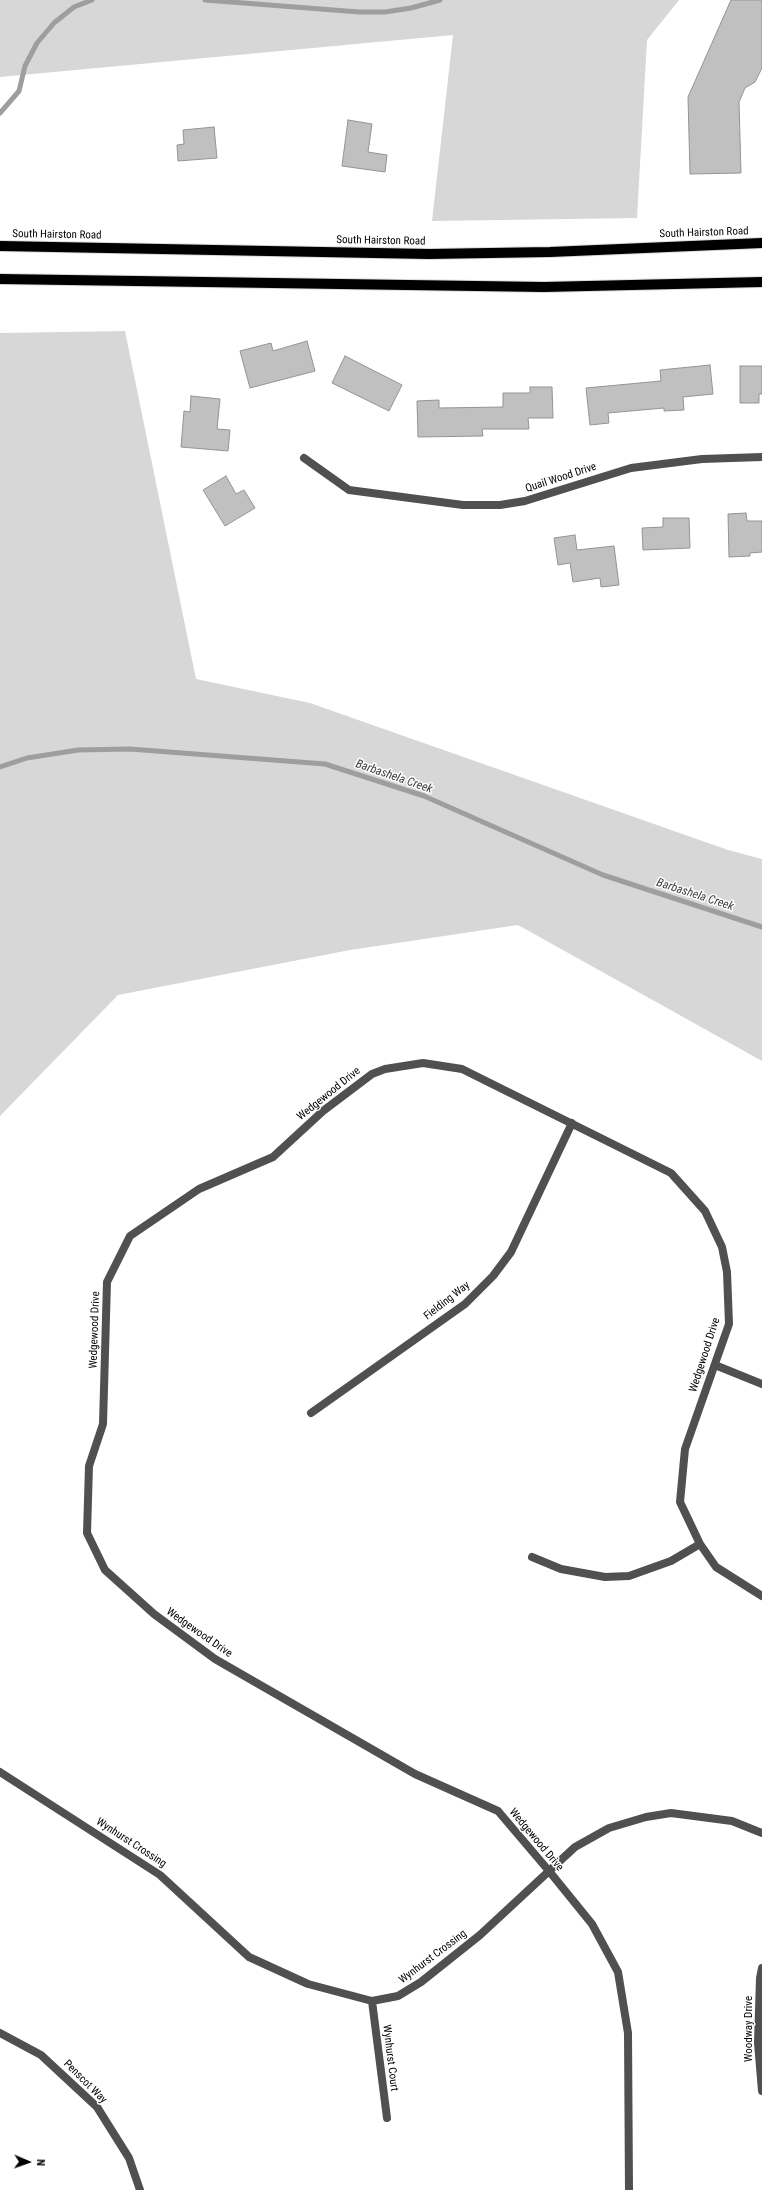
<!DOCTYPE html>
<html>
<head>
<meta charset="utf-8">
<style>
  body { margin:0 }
  #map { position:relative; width:762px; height:2190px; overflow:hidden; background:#fff; font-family:"Roboto Condensed",sans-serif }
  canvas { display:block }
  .north { position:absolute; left:8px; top:2142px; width:40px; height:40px; -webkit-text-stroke:3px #fff; paint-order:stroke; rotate:92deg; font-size:11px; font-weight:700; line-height:16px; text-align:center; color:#000 }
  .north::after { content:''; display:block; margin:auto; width:14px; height:18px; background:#000; clip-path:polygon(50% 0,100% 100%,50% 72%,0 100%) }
</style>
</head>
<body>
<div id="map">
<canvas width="762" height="2190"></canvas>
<div class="north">N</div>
</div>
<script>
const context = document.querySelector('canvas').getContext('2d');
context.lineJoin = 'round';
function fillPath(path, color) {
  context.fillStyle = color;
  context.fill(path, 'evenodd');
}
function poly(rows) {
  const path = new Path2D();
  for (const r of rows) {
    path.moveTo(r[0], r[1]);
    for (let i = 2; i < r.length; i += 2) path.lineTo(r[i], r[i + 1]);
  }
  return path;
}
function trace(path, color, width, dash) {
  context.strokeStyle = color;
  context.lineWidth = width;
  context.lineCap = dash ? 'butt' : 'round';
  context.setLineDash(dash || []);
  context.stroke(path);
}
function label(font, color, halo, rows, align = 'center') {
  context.font = font + ' "Roboto Condensed",sans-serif';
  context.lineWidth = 3;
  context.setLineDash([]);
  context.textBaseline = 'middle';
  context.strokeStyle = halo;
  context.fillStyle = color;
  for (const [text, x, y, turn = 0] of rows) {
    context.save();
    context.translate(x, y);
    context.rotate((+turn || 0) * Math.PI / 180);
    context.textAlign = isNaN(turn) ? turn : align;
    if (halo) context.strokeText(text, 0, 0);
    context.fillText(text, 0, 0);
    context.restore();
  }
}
fillPath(poly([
  [0,0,679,0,647,40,637,218,432,221,453,35,0,77],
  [125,331,196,679,310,703,728,850,762,859,762,1061,518,925,350,950,118,995,0,1116,0,333]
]), '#d7d7d7');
trace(poly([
  [205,0,359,12,385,12,411,8,440,0],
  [0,113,19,91,25,66,37,43,54,23,74,7,92,0],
  [0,767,27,758,78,750,130,749,325,764,424,796,603,875,762,927]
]), '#9e9e9e', 5);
const building = poly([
  [731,0,762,0,762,68,755,82,745,88,739,102,741,173,690,174,688,97,731,0],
  [348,120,372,124,368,152,387,155,385,172,342,166,348,120],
  [214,127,217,158,178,161,177,145,184,144,183,130,214,127],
  [307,341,315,371,250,388,240,351,271,343,273,351,307,341],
  [345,356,402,385,389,411,332,383,345,356],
  [710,365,713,394,683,397,684,410,664,411,664,408,608,413,609,423,590,425,586,388,661,381,660,370,710,365],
  [740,366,762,366,762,394,759,394,759,403,740,403,740,366],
  [530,387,552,387,553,418,528,418,529,429,482,429,483,436,418,437,417,401,439,400,439,408,503,407,503,393,530,393,530,387],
  [191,396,220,399,217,429,230,430,228,451,181,447,184,411,190,412,191,396],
  [226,476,236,494,244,490,255,508,225,526,203,490,226,476],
  [746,513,747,521,762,521,762,552,750,553,750,556,729,557,728,514,746,513],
  [663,518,689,518,690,548,643,550,642,528,663,527,663,518],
  [575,535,577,550,614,546,619,585,601,587,600,578,573,582,570,563,558,565,554,538,575,535]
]);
fillPath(building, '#c0c0c0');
trace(building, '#949494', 1);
const primary = poly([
  [0,246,429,254,550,252,762,243],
  [0,279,544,287,762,282]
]);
trace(primary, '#dbdbdb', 12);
trace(poly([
  [304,458,349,490,463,505,500,505,525,501,631,468,702,459,762,457],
  [715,1365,762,1384],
  [311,1413,465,1304,493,1276,511,1252,572,1123],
  [532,1557,561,1569,605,1577,629,1576,671,1561,700,1544],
  [0,1772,160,1875,249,1957,308,1984,372,2001,398,1996,421,1982,480,1935,575,1847,609,1828,646,1817,671,1813,732,1821,762,1833],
  [372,2001,387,2118],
  [0,2033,41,2055,97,2107,129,2158,140,2190],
  [629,2190,628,2033,618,1972,592,1924,549,1871,498,1811,415,1774,215,1659,154,1614,105,1570,87,1533,89,1466,103,1424,107,1282,130,1236,199,1189,273,1157,323,1111,372,1074,385,1069,423,1063,462,1069,671,1173,705,1211,722,1247,727,1272,729,1324,685,1449,680,1502,700,1544,716,1567,762,1596]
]), '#505050', 8);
trace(poly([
  [762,1968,760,1978,758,2043,762,2091]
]), '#505050', 8);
trace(primary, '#000', 10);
label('11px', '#000', '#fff', [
  ["South Hairston Road",704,233,-2],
  ["South Hairston Road",57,235,1],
  ["South Hairston Road",381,241,1],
  ["Quail Wood Drive",561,478,-18],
  ["Wedgewood Drive",329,1094,-39],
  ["Fielding Way",447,1301,-38],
  ["Wedgewood Drive",95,1330,-88],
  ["Wedgewood Drive",705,1355,-72],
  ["Wedgewood Drive",199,1633,35],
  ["Wedgewood Drive",536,1840,50],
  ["Wynhurst Crossing",131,1843,33],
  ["Wynhurst Crossing",433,1957,-37],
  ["Woodway Drive",749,2029,-90],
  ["Wynhurst Court",390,2058,83],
  ["Penscot Way",85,2082,45]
]);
label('italic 12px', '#3f3f3f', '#fff', [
  ["Barbashela Creek",394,777,19],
  ["Barbashela Creek",695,895,18]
]);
</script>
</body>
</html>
